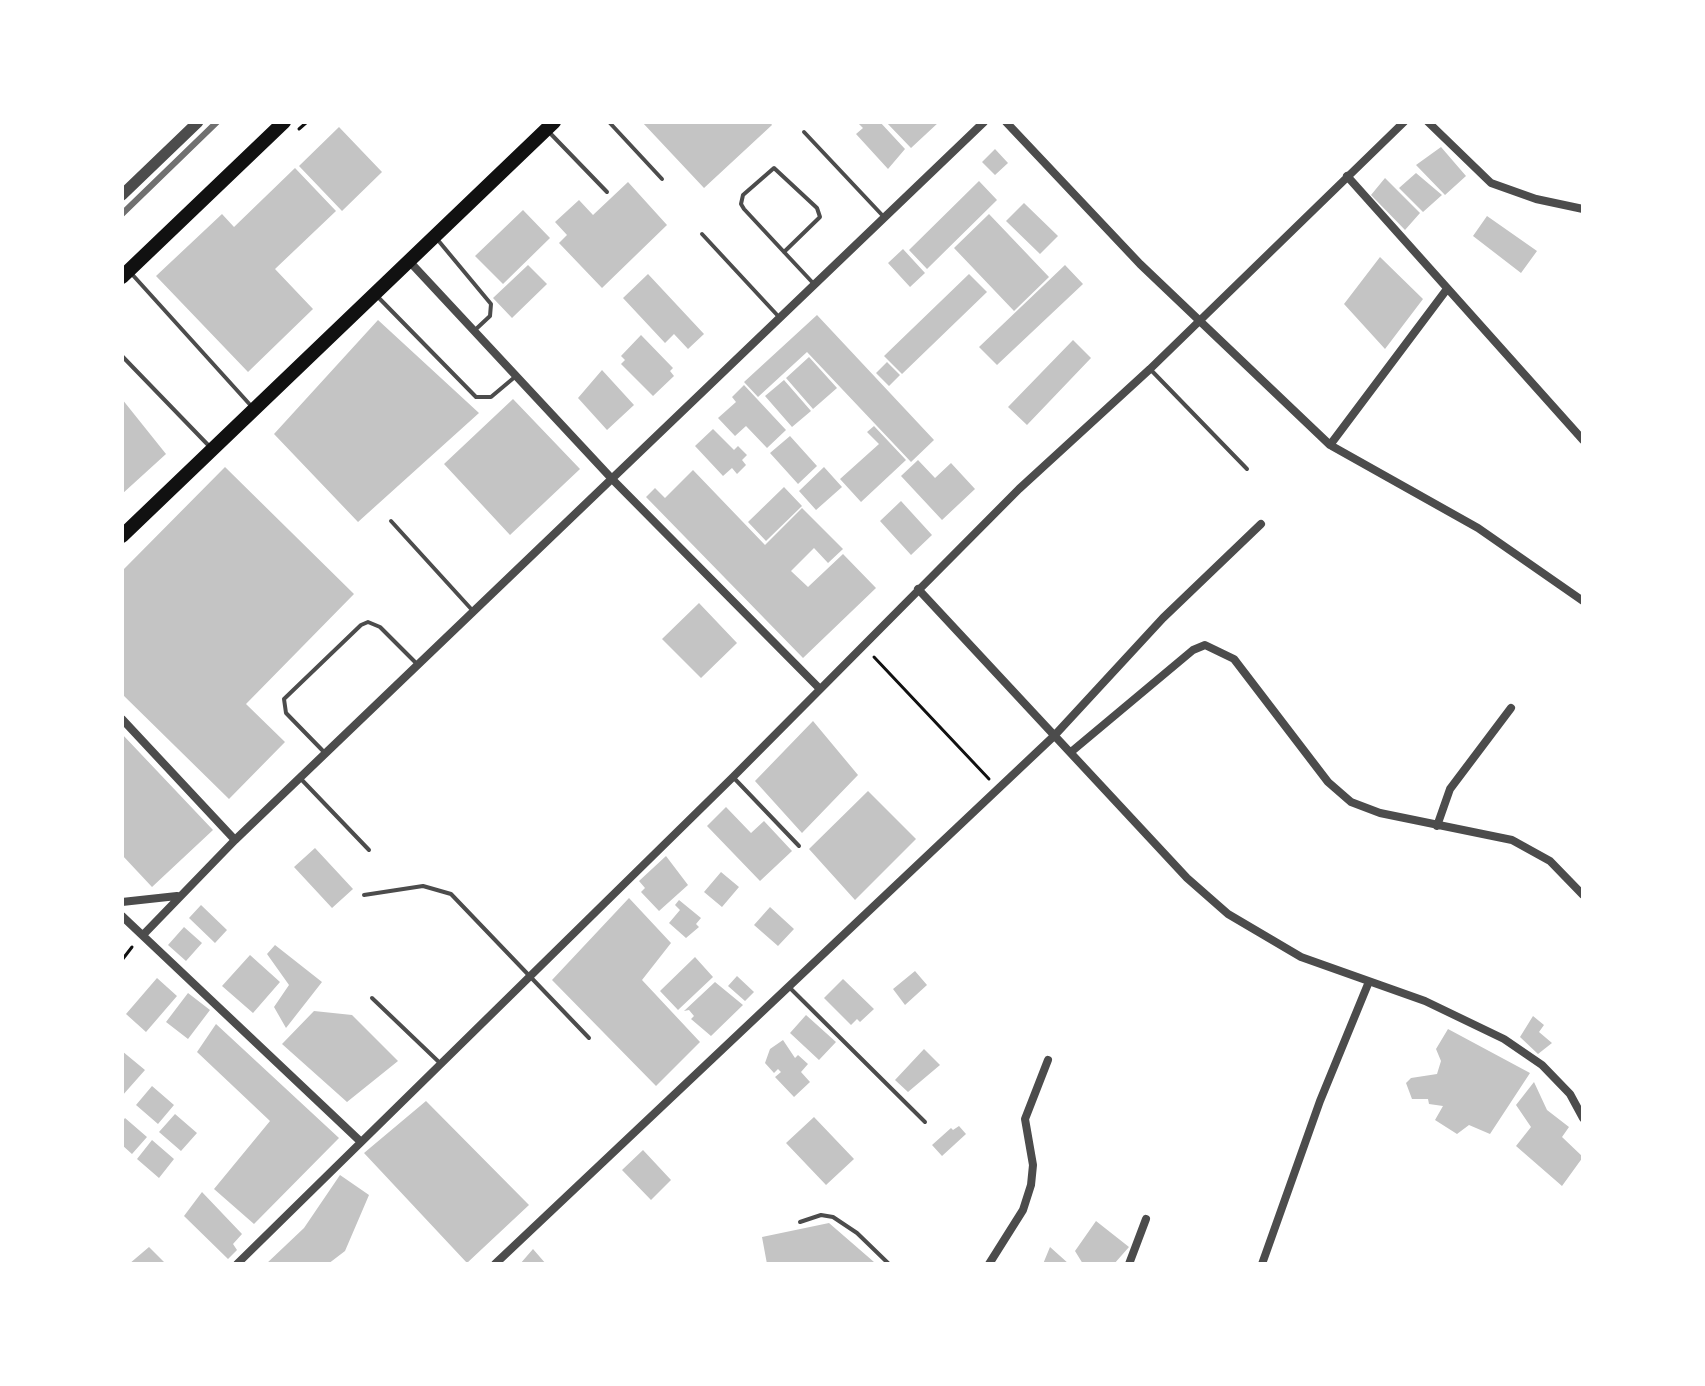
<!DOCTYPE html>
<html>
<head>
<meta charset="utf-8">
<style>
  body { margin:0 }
  #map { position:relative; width:1705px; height:1386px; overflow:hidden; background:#fff; font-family:"Space Grotesk",sans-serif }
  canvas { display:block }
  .frame { position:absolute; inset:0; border:124px solid #fff; pointer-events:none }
</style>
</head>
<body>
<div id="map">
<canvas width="1705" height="1386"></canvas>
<div class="frame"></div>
</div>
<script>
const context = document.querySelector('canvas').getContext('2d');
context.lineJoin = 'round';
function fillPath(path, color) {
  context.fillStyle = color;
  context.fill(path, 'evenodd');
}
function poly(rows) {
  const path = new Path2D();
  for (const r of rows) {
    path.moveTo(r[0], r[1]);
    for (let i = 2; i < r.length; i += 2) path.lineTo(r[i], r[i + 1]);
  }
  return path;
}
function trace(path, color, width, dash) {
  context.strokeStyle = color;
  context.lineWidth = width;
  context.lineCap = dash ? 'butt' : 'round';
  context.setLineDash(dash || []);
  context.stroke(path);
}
fillPath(poly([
  [642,122,770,122,772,125,704,188],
  [857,122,880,122,905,149,888,169,856,134,863,128],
  [886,122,939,122,911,148],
  [339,127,382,172,342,211,299,166],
  [1441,147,1466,176,1445,195,1416,165],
  [995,149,1008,163,995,175,982,162],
  [295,168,336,211,275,269,313,309,248,372,156,276,222,214,234,227],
  [1416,173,1442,195,1423,212,1399,188],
  [1385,178,1420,213,1405,230,1371,195],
  [979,181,997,200,927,269,909,250],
  [628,182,667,225,602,288,559,243,567,235,555,222,579,200,593,215],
  [1024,203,1058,236,1040,254,1006,221],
  [523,210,550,238,503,284,475,256],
  [989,214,1049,277,1014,311,954,248],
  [1487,216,1537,251,1521,273,1473,236],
  [903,249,925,273,910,287,888,263],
  [1380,257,1423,299,1385,349,1344,304],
  [528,265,547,284,512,318,493,298],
  [1065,265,1083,284,997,365,979,347],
  [648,274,704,334,688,349,674,334,665,343,623,298],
  [969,274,987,292,902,374,884,356],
  [817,315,934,440,911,462,807,352,758,397,744,382],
  [378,320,479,413,358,522,274,434],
  [641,335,673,368,670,371,674,376,653,396,621,364,625,360,621,356],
  [1073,340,1091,358,1027,425,1008,407],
  [809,357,837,388,813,409,786,378],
  [887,362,900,375,889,386,876,373],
  [602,370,634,405,607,430,578,398],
  [784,380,811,411,792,427,765,396],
  [744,385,786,430,767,448,746,426,735,436,718,418,736,402,732,397],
  [122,399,166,454,122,494],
  [513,399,580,469,510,535,444,464],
  [874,426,906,460,861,502,840,479,879,444,867,432],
  [713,429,734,450,738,446,747,455,742,460,746,465,737,474,732,468,723,476,695,446],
  [790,436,817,466,798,484,770,453],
  [918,460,935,478,951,463,975,489,942,520,901,476],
  [225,467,354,594,246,704,285,742,229,799,122,694,122,571],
  [824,467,842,487,816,510,799,491],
  [693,470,765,545,802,508,843,549,828,563,814,548,791,571,808,587,843,554,876,588,803,658,646,497,655,488,665,498],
  [784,487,802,506,766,541,748,522],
  [901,501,932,535,911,555,880,521],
  [699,603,737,643,701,678,662,639],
  [813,721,858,775,802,833,755,781],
  [122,734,213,830,152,887,122,855],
  [868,791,916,839,855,900,809,849],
  [726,807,751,833,764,821,792,851,760,881,707,826],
  [315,848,353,889,332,908,294,867],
  [666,856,688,885,659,911,641,892,645,888,639,881],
  [721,872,739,887,722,907,704,892],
  [629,898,671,943,642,980,700,1042,656,1086,552,980],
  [679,900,701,918,696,924,699,927,686,938,669,923,680,910,675,905],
  [201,905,227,930,215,943,189,918],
  [770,907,794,929,778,946,754,925],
  [184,927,202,943,186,961,168,945],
  [275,945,322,982,286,1028,274,1007,289,985,267,954],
  [250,955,280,982,253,1013,222,986],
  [695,957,713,977,678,1010,660,991],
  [915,971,927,985,905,1005,893,989],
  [737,976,754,992,745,1001,728,986],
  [157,978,177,996,146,1032,126,1014],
  [843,979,874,1009,860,1022,857,1019,851,1025,824,998],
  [715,982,743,1005,711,1036,691,1019,694,1016,689,1010,684,1011],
  [188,993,210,1010,188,1039,166,1022],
  [314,1011,352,1015,398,1061,347,1102,282,1044],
  [806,1015,836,1042,819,1060,790,1033],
  [1533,1016,1544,1025,1539,1032,1552,1043,1538,1054,1520,1037],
  [216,1024,339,1138,254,1224,214,1189,270,1121,197,1052],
  [1448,1029,1530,1073,1490,1134,1469,1125,1457,1134,1435,1120,1443,1106,1429,1104,1428,1099,1412,1099,1406,1083,1411,1078,1437,1074,1441,1061,1436,1049],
  [783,1040,795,1058,798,1055,808,1064,801,1072,810,1082,794,1097,775,1077,781,1072,778,1069,774,1073,765,1063,770,1049],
  [924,1049,940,1065,908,1092,895,1080],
  [122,1051,145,1070,122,1096],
  [1534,1082,1547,1110,1569,1127,1562,1137,1583,1157,1562,1186,1516,1146,1531,1127,1516,1105],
  [152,1086,174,1105,158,1124,136,1105],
  [426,1101,529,1205,467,1263,364,1153],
  [175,1114,197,1133,181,1151,159,1132],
  [814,1117,854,1159,826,1185,786,1143],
  [125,1118,147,1137,132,1154,122,1145,122,1122],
  [959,1126,966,1134,942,1156,932,1145,951,1128,953,1130],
  [152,1140,174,1159,159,1178,137,1159],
  [643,1150,671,1180,651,1200,622,1170],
  [340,1175,369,1195,345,1251,328,1264,266,1264,304,1228],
  [202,1192,242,1234,233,1244,237,1250,228,1259,184,1216],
  [1096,1221,1129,1247,1114,1264,1083,1264,1075,1251],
  [829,1223,874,1262,767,1264,762,1237],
  [149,1247,166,1264,129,1264],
  [1050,1247,1069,1264,1043,1264],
  [533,1249,546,1264,520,1264]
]), '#c4c4c4');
trace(poly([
  [299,129,307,122],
  [874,657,989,779],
  [122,960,132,947]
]), '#111', 3);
trace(poly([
  [609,122,662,179],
  [548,131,607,192],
  [804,132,883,216],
  [702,234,779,317],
  [437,239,491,304,490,316,475,330],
  [784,252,820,217,817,208,774,168,743,195,741,204,744,209,784,252,813,283],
  [130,272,253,408],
  [376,295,476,397,491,397,516,376],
  [122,356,211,448],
  [1150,369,1247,469],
  [391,521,473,611],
  [324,752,286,713,284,699,361,625,368,622,380,627,418,665],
  [733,777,799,846],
  [300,778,369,850],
  [364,895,423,886,451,894,589,1038],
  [790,988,925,1122],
  [372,998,441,1064],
  [800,1222,821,1215,833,1217,857,1233,889,1264]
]), '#4c4c4c', 4);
trace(poly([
  [1006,122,1140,264,1330,445,1478,528,1583,601],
  [1428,122,1491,183,1536,199,1583,209],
  [1347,176,1583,440],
  [409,261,613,480,819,688],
  [1330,445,1447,289],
  [918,589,1187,878,1228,914,1301,957,1425,1001,1504,1039,1542,1065,1570,1094,1583,1118],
  [122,719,235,840],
  [1071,752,1193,650,1205,645,1234,659,1328,782,1351,802,1380,813,1512,840,1550,861,1583,895],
  [1437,826,1450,789,1511,708],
  [122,902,177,896],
  [122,916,361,1142],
  [143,935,235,840,984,122],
  [237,1264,733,777,1019,489,1150,369,1404,122],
  [495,1264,1054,736,1163,618,1261,524],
  [989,1264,1023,1210,1031,1185,1033,1165,1025,1119,1048,1060],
  [1129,1264,1146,1219],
  [1262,1264,1320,1101,1368,984]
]), '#4c4c4c', 8);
trace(poly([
  [122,195,198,122]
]), '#4c4c4c', 11);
trace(poly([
  [122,277,284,122],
  [122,536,554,122]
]), '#111', 14);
trace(poly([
  [122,214,217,122]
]), '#707070', 6);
</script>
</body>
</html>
